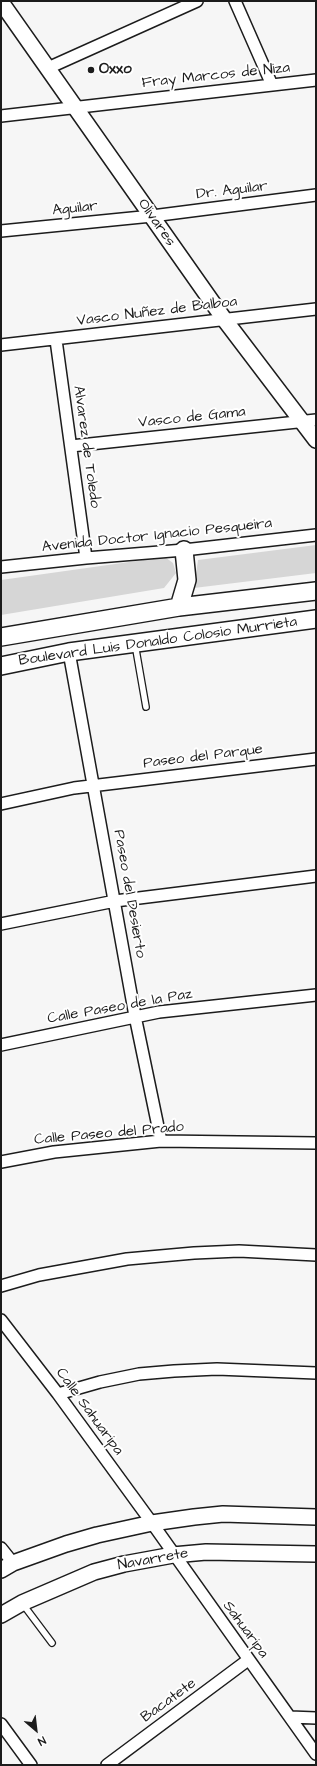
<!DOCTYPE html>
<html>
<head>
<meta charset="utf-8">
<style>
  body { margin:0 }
  #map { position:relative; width:317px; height:1766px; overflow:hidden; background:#f6f6f6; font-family:"Architects Daughter",sans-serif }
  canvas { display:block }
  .frame { position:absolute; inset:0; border:2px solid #1c1c1c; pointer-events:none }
  .north { position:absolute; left:16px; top:1710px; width:40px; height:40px; -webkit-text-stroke:3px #fff; paint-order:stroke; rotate:152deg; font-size:11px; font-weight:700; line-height:16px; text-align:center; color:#1c1c1c }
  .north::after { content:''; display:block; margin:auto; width:14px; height:18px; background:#1c1c1c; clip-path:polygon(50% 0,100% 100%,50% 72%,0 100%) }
</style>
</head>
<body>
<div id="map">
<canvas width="317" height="1766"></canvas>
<div class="frame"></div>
<div class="north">N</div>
</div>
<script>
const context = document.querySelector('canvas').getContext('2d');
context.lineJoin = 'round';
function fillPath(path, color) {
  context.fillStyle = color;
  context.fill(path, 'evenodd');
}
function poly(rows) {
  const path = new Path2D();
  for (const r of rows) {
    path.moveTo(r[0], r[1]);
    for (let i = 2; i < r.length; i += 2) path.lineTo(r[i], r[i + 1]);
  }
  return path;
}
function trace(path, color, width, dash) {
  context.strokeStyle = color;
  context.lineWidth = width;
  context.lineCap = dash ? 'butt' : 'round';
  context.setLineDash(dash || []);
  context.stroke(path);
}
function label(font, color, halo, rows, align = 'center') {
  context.font = font + ' "Architects Daughter",sans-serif';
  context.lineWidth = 4;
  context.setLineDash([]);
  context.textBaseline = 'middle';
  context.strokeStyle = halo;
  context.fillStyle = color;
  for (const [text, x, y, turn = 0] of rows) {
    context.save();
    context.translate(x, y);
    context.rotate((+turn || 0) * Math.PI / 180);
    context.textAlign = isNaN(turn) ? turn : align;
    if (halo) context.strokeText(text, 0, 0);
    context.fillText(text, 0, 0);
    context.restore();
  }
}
fillPath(poly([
  [316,545,316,573,194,588,198,560],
  [165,557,173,563,176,573,164,588,1,615,1,580]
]), '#d6d6d6');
const service = poly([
  [135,644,146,707],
  [22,1603,52,1643]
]);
const minor = poly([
  [235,1,272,85],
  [48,68,197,1],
  [1,116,316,80],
  [1,231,152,216,316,195],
  [56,340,86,558],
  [1,345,316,309],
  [71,446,316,420],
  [1,567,86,558,184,550,316,535],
  [69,652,135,1016,161,1141],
  [1,804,74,788,316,759],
  [1,924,115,901,316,876],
  [1,1045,159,1012,316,995],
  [1,1162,54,1152,161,1141,316,1143],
  [1,1286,39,1275,127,1259,194,1253,239,1251,316,1255],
  [1,1320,58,1394,152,1523,316,1754],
  [58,1394,100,1382,139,1374,174,1371,217,1369,316,1373],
  [1,1548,13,1563],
  [290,1717,316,1718],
  [1,1724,31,1765],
  [107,1765,248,1660]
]);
const secondary = poly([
  [1,2,224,319,316,440],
  [1,1570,13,1563,66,1544,97,1535,152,1523,194,1517,223,1514,316,1517],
  [1,1615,22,1603,94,1572,124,1564,173,1555,206,1552,316,1554]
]);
const primary = poly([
  [179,607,187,580,184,550],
  [1,637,179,607,316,591],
  [1,666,69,652,316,619]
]);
trace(service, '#1c1c1c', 8);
trace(minor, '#1c1c1c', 14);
trace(secondary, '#1c1c1c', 18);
trace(primary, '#1c1c1c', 20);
trace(service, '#fff', 5.5);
trace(minor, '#fff', 11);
trace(secondary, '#fff', 15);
trace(primary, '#fff', 17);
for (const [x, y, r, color] of [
  [91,70,4,"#1c1c1c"]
]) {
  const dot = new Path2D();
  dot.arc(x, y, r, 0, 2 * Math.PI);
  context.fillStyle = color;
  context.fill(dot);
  trace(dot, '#fff', 1.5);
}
label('bold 15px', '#1c1c1c', '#fff', [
  ["Oxxo",99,70]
], 'left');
label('15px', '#1c1c1c', '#fff', [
  ["Fray Marcos de Niza",216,76,-6],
  ["Dr. Aguilar",232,191,-7],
  ["Aguilar",75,209,-6],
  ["Olivares",156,223,55],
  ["Vasco Nuñez de Balboa",157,312,-7],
  ["Vasco de Gama",192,418,-6],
  ["Alvarez de Toledo",86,447,82],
  ["Avenida Doctor Ignacio Pesqueira",157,536,-6],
  ["Boulevard Luis Donaldo Colosio Murrieta",158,642,-8],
  ["Paseo del Parque",203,757,-7],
  ["Paseo del Desierto",129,894,80],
  ["Calle Paseo de la Paz",120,1007,-10],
  ["Calle Paseo del Prado",109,1134,-5],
  ["Calle Sahuaripa",89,1412,54],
  ["Navarrete",153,1560,-10],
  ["Sahuaripa",245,1630,54],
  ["Bacatete",169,1701,-36]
]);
</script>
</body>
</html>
